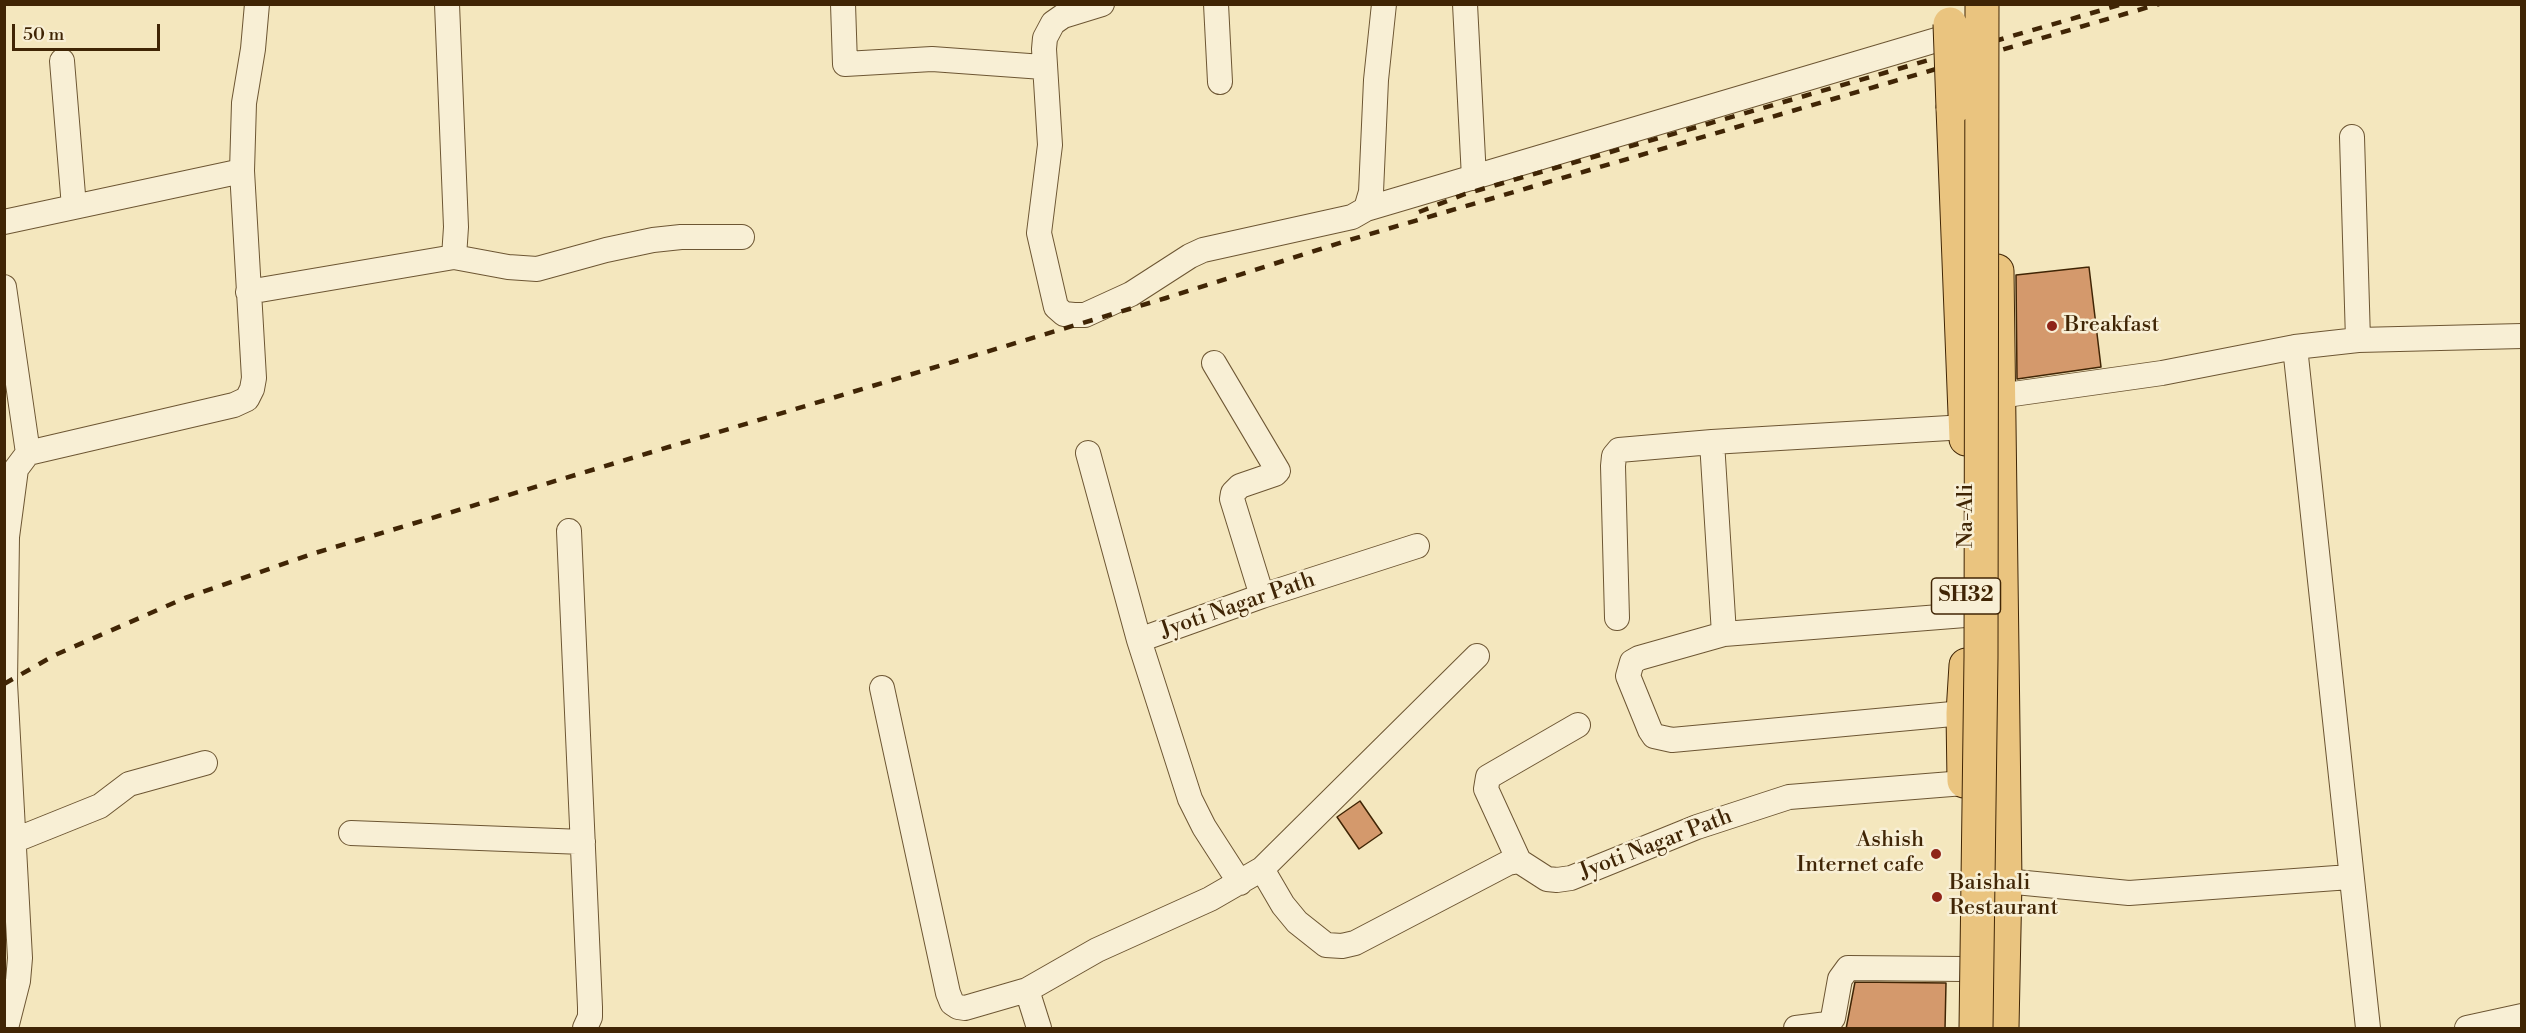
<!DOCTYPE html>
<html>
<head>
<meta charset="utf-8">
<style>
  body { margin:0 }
  #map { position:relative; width:2526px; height:1033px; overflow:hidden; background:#f4e7be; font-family:"Libre Bodoni",serif }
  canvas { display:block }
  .frame { position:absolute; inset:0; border:6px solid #402505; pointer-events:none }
  .scale { position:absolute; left:12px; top:24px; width:148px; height:27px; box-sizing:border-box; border:3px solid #402505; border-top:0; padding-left:8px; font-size:18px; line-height:21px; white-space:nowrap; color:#402505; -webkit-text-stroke:4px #f8efd5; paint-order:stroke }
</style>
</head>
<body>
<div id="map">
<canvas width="2526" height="1033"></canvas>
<div class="frame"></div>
<div class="scale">50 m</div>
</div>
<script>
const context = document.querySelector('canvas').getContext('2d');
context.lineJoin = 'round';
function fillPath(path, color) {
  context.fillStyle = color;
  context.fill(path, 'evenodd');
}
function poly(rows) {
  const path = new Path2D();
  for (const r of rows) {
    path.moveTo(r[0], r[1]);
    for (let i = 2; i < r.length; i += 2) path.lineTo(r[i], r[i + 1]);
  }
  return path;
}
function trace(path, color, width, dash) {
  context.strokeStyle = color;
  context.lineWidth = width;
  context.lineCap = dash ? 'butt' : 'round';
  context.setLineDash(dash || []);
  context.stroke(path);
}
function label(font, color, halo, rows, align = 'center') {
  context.font = font + ' "Libre Bodoni",serif';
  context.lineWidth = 5;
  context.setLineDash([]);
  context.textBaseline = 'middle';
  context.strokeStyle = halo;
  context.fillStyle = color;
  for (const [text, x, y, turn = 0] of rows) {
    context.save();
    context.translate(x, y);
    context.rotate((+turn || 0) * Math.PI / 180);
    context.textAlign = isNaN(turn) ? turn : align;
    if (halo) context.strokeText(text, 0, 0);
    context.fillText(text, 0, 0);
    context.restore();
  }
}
const building = poly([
  [2089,267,2101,367,2017,379,2016,275,2089,267],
  [1360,801,1382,833,1359,849,1337,817,1360,801],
  [1855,982,1946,983,1945,1029,1846,1029,1855,982]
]);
fillPath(building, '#d4996c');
trace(building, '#402505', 1.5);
const street = poly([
  [447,4,456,227,454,257],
  [843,4,845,64,932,59,1043,67],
  [1102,4,1063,16,1053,23,1045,38,1044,49,1050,145,1039,233,1056,307,1064,314,1074,315,1085,315,1131,294,1190,256,1203,250,1352,217,1366,209,1371,192,1376,80,1384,4],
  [1216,4,1220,82],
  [1465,4,1474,178],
  [62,61,74,207],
  [1366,209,1950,36],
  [4,222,242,171],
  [4,287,28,453],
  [248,292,454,257,508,267,537,269,606,250,653,240,681,237,742,237],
  [2358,340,2522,336],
  [2295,347,2368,1028],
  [1214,363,1278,471,1275,474,1240,486,1233,493,1232,499,1262,596],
  [1999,396,2162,373,2295,347,2358,340,2352,137],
  [1712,442,1724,634,1965,615],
  [1088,453,1139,640],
  [569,531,590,1007,590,1017,585,1028],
  [4,537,7,537,16,469,28,453,234,405,247,399,252,389,254,378,242,171,244,103,253,49,257,4],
  [1617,618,1613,466,1614,456,1619,450,1712,442,1966,427],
  [1724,634,1639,658,1632,662,1628,676,1650,730,1654,736,1672,740,1963,713],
  [882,688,948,993,952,1003,958,1007,965,1008,1027,990,1097,950,1210,899,1262,869,1477,656],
  [351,833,583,842],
  [13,841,100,806,129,784,205,763],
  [1519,861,1486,789,1488,777,1578,725],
  [1262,869,1283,905,1297,922,1326,945,1342,946,1355,943,1508,863,1519,861,1547,879,1557,880,1571,878,1697,827,1789,797,1964,783],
  [2005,881,2129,893,2350,877],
  [1240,883,1204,827,1190,799,1139,640,1262,596,1417,546],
  [1027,990,1039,1028],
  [6,1028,18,981,20,958,5,683,7,537],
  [1796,1028,1827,1024,1833,1018,1840,979,1848,968,1963,969],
  [2467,1028,2522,1016]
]);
const primary = poly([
  [1953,108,1966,439],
  [1997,271,2005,881,2002,1028],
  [1964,781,1963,713,1966,665]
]);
trace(street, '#6d5633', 26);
trace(primary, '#402505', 35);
trace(street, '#f8efd5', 24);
trace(primary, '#eac47f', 33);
trace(poly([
  [1419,212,1465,194,2123,4],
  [4,684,55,655,185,598,315,553,1166,298,1346,241,2159,4]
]), '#402505', 4.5, [10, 10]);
const primaryBridge = poly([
  [1950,24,1953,108],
  [1976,1028,1981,657,1982,4]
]);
trace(primaryBridge, '#402505', 35, []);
trace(primaryBridge, '#eac47f', 33);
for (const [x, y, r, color] of [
  [2052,326,6,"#8f2418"],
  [1936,854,6,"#8f2418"],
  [1937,897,6,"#8f2418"]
]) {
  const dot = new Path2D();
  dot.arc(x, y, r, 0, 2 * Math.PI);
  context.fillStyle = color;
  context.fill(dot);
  trace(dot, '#f8efd5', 2);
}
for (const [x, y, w] of [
  [1966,596,69]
]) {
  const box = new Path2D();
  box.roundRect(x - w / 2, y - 18, w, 36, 4.5);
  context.fillStyle = '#f8efd5';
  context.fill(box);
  trace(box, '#402505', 1.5);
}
label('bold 21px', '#402505', null, [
  ["SH32",1966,596]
]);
label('22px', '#402505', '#f8efd5', [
  ["Breakfast",2064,326],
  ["Ashish",1924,841,"right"],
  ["Internet cafe",1924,866,"right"],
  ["Baishali",1949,884],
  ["Restaurant",1949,909]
], 'left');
label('22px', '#402505', '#f8efd5', [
  ["Na-Ali",1967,516,-90],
  ["Jyoti Nagar Path",1238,606,-19],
  ["Jyoti Nagar Path",1656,845,-21]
]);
</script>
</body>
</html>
